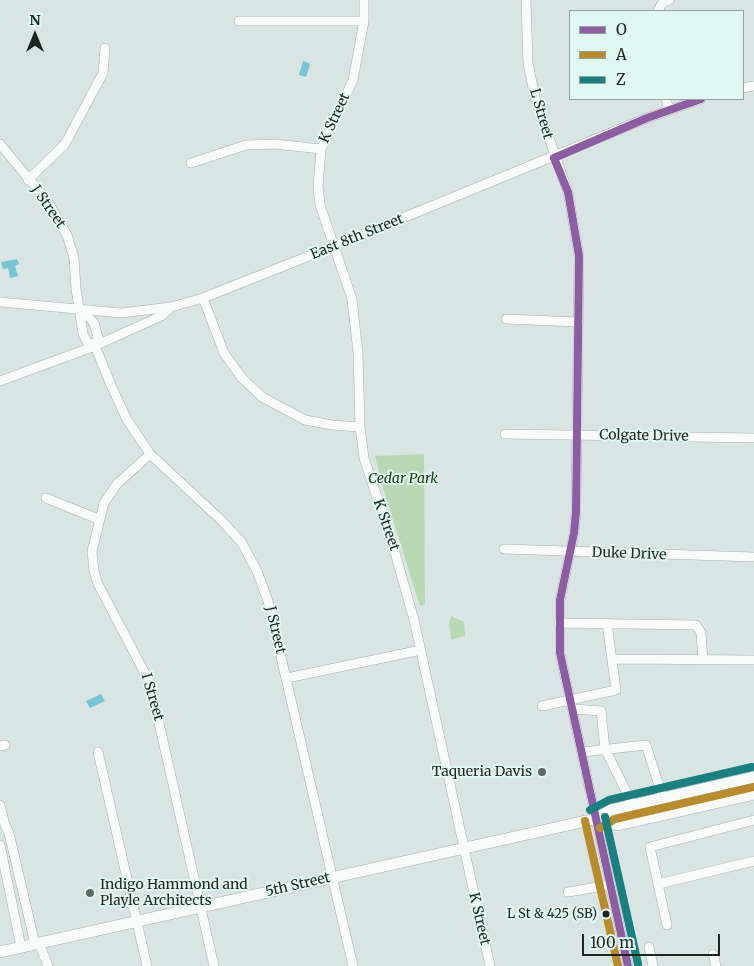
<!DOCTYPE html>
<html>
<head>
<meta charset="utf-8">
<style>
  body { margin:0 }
  #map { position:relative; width:754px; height:966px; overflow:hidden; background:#d9e5e2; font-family:Merriweather,serif }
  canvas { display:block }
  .legend { position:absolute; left:569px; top:10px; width:175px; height:90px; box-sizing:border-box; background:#e0f8f1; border:1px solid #92a49f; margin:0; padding:6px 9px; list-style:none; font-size:15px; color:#1d2623 }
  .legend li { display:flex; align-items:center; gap:10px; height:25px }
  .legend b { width:25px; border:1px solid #92a49f }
  .north { position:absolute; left:10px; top:10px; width:50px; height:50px; -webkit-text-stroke:4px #e0f8f1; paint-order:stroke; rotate:0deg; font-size:14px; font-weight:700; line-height:20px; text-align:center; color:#1d2623 }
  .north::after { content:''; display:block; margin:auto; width:18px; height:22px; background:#1d2623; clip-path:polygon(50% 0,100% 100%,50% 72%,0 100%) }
  .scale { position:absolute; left:582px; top:934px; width:138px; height:22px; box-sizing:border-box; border:2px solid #1d2623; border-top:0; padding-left:6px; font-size:15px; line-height:18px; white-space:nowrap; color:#1d2623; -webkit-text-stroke:4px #e0f8f1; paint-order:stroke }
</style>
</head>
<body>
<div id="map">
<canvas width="754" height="966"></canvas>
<ul class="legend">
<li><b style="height:6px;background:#8c5da3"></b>O</li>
<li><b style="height:6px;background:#b98c2b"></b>A</li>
<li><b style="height:6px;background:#18807f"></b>Z</li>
</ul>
<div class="north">N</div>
<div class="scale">100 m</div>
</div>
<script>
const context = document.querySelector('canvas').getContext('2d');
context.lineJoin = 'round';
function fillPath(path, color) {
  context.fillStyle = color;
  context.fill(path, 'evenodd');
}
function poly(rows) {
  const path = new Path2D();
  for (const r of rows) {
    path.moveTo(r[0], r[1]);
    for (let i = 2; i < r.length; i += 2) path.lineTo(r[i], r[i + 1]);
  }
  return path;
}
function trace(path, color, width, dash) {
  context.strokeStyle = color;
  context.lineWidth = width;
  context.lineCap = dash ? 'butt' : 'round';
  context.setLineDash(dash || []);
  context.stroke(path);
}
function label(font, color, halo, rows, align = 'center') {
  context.font = font + ' Merriweather,serif';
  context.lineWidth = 4;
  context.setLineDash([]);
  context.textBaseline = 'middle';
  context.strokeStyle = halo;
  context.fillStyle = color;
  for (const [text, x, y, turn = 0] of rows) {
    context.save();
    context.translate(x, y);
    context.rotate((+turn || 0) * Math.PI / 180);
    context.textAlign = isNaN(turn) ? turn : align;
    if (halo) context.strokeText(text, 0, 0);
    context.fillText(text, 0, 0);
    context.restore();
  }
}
fillPath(poly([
  [424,454,425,604,420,606,382,485,375,456],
  [451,616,464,622,465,636,451,640,449,623]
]), '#b9d9b4');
fillPath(poly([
  [303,61,309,63,310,65,306,77,299,75],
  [17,259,19,264,15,266,18,276,10,278,8,268,3,269,1,262],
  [101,694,105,701,90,708,86,701]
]), '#76c5d4');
const minor = poly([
  [364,0,364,21,353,80,321,149,318,187,320,205,352,299,358,353,360,427,364,458,394,549,414,620,490,966],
  [526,0,528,63,535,98,568,192,579,256,576,512,574,533,560,600,560,653,628,966],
  [658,11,662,3,669,0],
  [239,21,364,21],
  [743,88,754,86],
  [666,99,669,110],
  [0,144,48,202,67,235,74,258,76,289,83,334,87,342,95,346],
  [191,163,246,145,275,144,321,149],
  [28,180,65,144,103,73,105,48],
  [203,298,224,353,242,378,262,397,305,420,332,425,360,427],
  [0,302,121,313,171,307,203,298,334,246,647,118,701,99],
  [81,309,94,323,98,337,95,346,111,385,126,418,150,454,222,521,242,543,257,571,268,601,353,966],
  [506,319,579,322],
  [0,381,95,346,161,316,169,309],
  [505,434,754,438],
  [150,454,117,484,104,503,92,551,94,571,98,584,150,683,214,966],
  [46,498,98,519],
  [504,549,754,557],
  [559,623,696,625,701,633,703,660],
  [612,659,754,660],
  [287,678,421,650],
  [542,706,616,690,607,623],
  [573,709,601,711,605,749,633,805],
  [0,746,5,745],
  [98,752,147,966],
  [582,752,646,745,663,798],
  [0,805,5,825,9,833,35,944],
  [0,845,21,947],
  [658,884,754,861],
  [568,892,610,885],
  [667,925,650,847,754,820],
  [39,943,48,966],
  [649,947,653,966],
  [713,954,716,966]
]);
const major = poly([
  [595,819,618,825,754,794],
  [0,952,595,819,611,810,754,777]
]);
trace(minor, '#a6afad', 10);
trace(major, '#a6afad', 12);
trace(minor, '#f9fbfb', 9);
trace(major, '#f9fbfb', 11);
trace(poly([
  [628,966,560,653,560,600,574,533,576,512,579,256,568,192,554,158,647,118,701,99]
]), '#8c5da3', 8);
trace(poly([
  [585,821,618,966],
  [600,828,615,819,754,787]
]), '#b98c2b', 8);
trace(poly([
  [590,810,609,800,752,767],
  [605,817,638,964]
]), '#18807f', 8);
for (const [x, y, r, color] of [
  [542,772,5,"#5f6966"],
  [90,893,5,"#5f6966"],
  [606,914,4.5,"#1d2623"]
]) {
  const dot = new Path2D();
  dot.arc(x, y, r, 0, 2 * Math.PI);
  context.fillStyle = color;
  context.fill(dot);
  trace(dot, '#e0f8f1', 2);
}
label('13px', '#1d2623', '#e0f8f1', [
  ["L St & 425 (SB)",597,914]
], 'right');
label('14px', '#1d2623', '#e0f8f1', [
  ["L Street",541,114,74],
  ["K Street",335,118,-65],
  ["J Street",48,207,55],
  ["East 8th Street",357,237,-22],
  ["Colgate Drive",644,436,1],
  ["K Street",386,525,71],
  ["Duke Drive",629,554,2],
  ["J Street",275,630,77],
  ["I Street",152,697,74],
  ["5th Street",298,885,-13],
  ["K Street",479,919,77]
]);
label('italic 14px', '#1b4209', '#e0f8f1', [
  ["Cedar Park",403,479]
]);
label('14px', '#1d2623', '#e0f8f1', [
  ["Taqueria Davis",532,772],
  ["Indigo Hammond and",100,885,"left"],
  ["Playle Architects",100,901,"left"]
], 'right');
</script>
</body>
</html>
